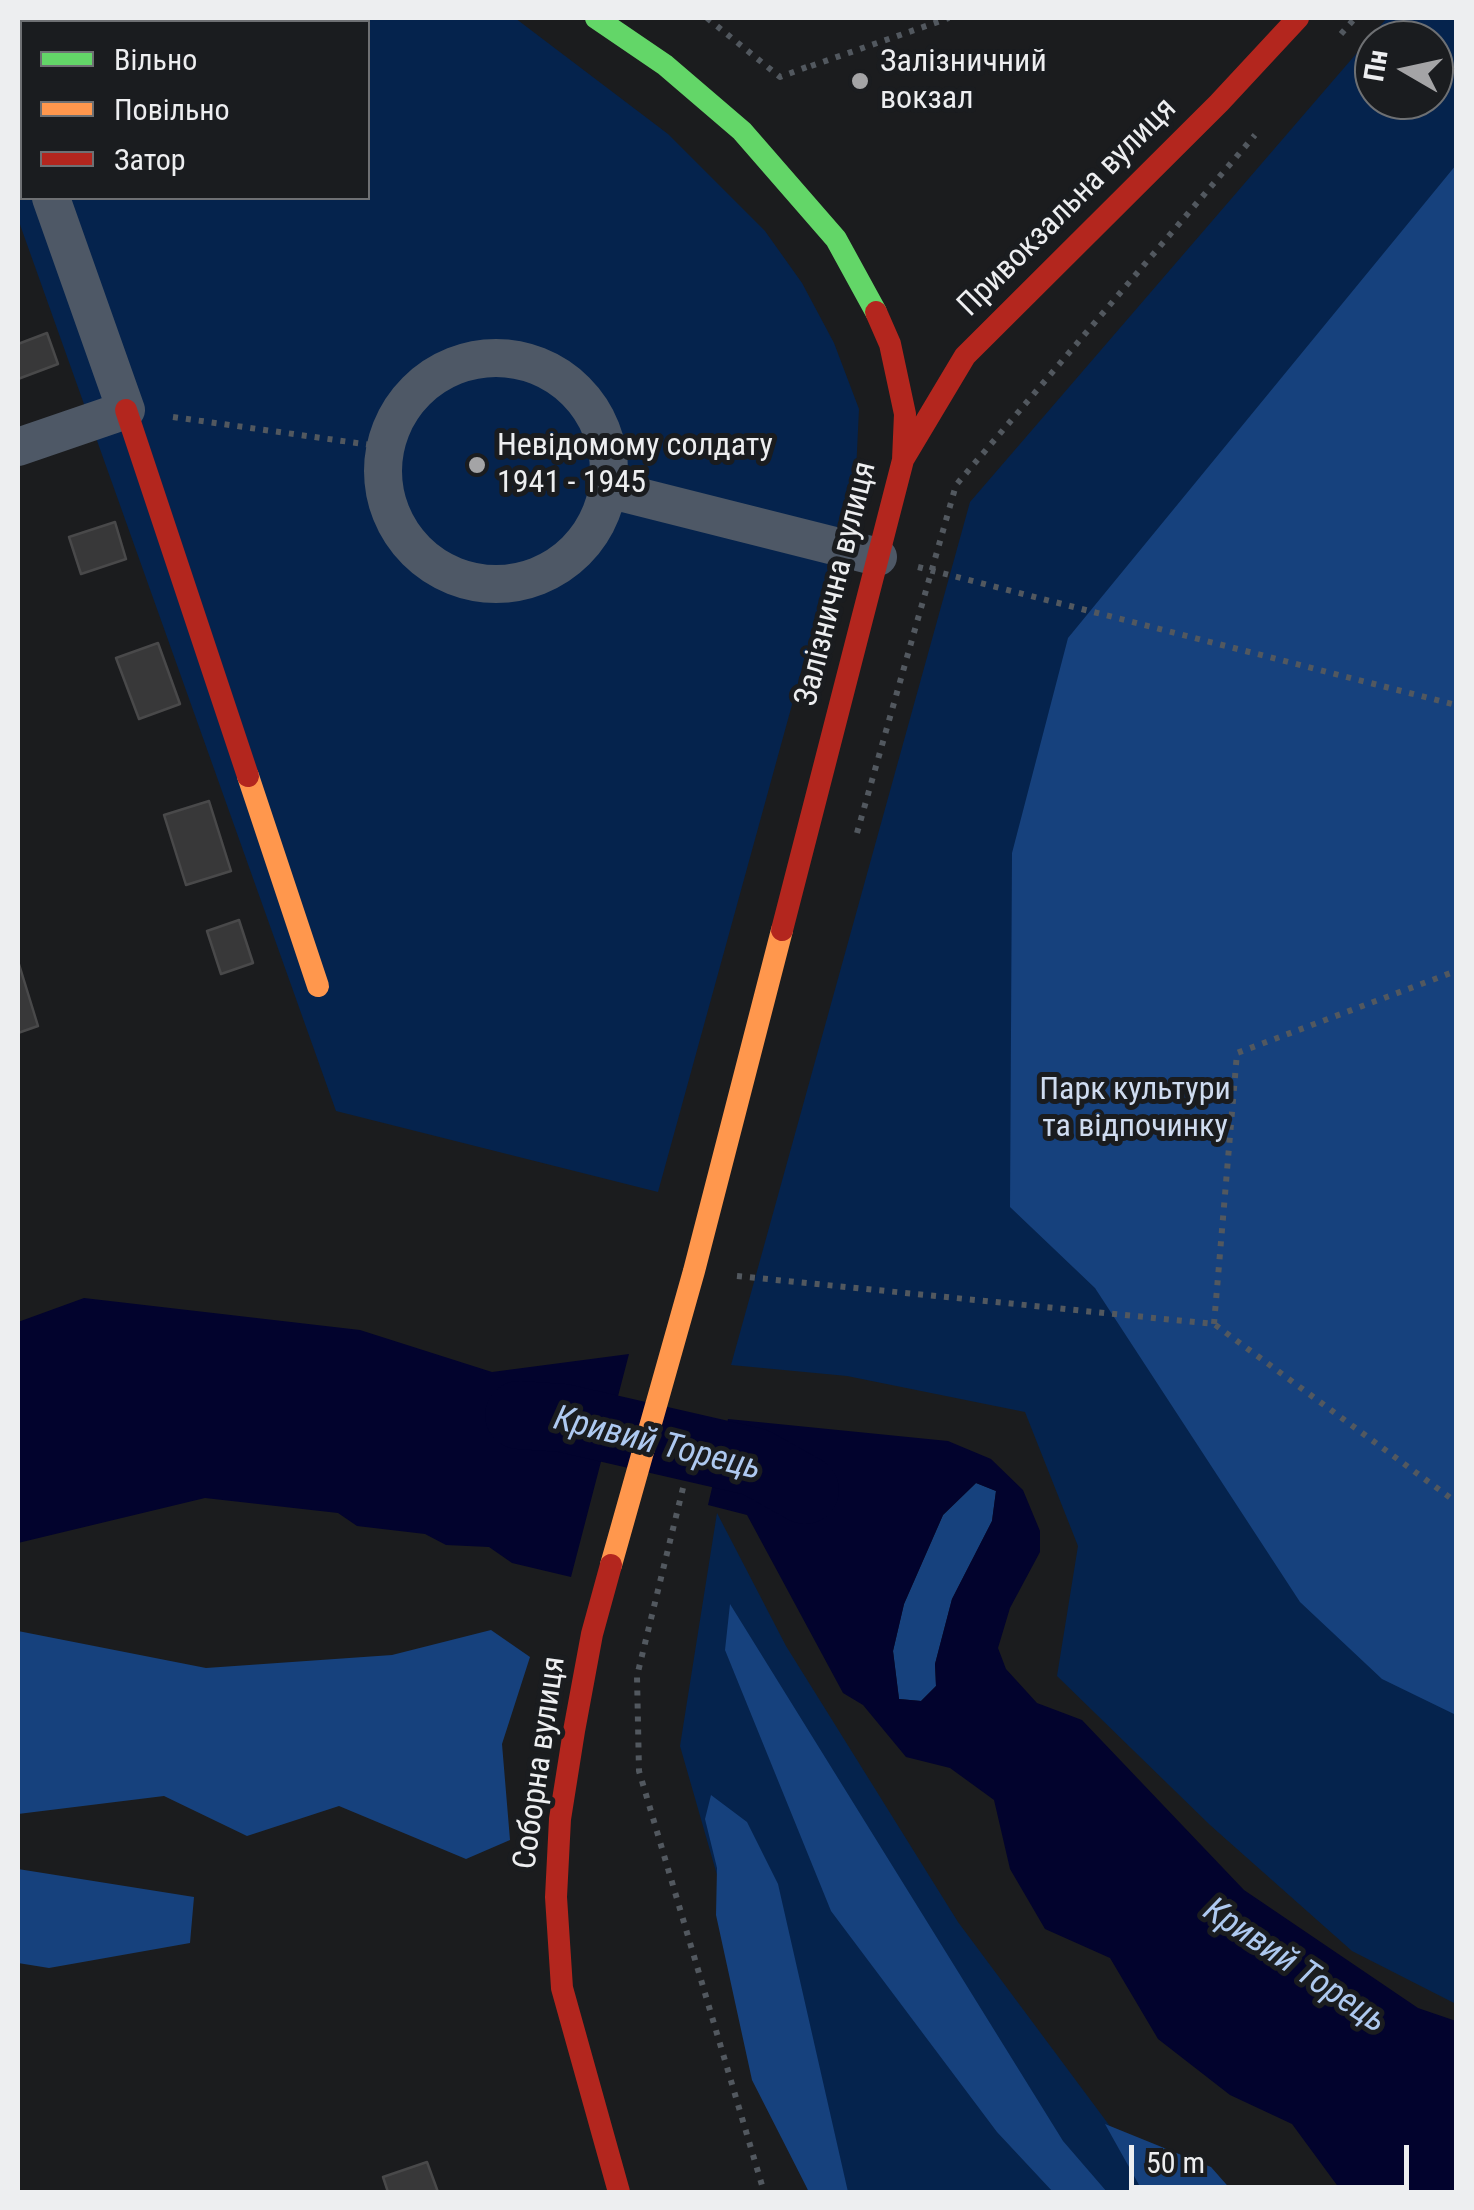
<!DOCTYPE html>
<html>
<head>
<meta charset="utf-8">
<style>
  body { margin:0 }
  #map { position:relative; width:1474px; height:2210px; overflow:hidden; background:#1b1c1e; font-family:"Roboto Condensed",sans-serif }
  canvas { display:block }
  .frame { position:absolute; inset:0; border:20px solid #edeef0; pointer-events:none }
  .legend { position:absolute; left:20px; top:20px; width:350px; height:180px; box-sizing:border-box; background:#1a1c1f; border:2px solid #6e7073; margin:0; padding:12px 18px; list-style:none; font-size:30px; color:#edeef0 }
  .legend li { display:flex; align-items:center; gap:20px; height:50px }
  .legend b { width:50px; border:2px solid #6e7073 }
  .north { position:absolute; left:1354px; top:20px; width:100px; height:100px; box-sizing:border-box; background:#1a1c1f; border:2px solid #6e7073; border-radius:50%; rotate:279deg; font-size:28px; font-weight:700; line-height:40px; text-align:center; color:#edeef0 }
  .north::after { content:''; display:block; margin:auto; width:35px; height:45px; background:#a4a4a6; clip-path:polygon(50% 0,100% 100%,50% 72%,0 100%) }
  .scale { position:absolute; left:1129px; top:2145px; width:280px; height:45px; box-sizing:border-box; border:5px solid #edeef0; border-top:0; padding-left:12px; font-size:30px; line-height:35px; white-space:nowrap; color:#edeef0; -webkit-text-stroke:8px #1a1c1f; paint-order:stroke }
</style>
</head>
<body>
<div id="map">
<canvas width="1474" height="2210"></canvas>
<div class="frame"></div>
<ul class="legend">
<li><b style="height:12px;background:#63d668"></b>Вільно</li>
<li><b style="height:12px;background:#ff974d"></b>Повільно</li>
<li><b style="height:12px;background:#b3261e"></b>Затор</li>
</ul>
<div class="north">Пн</div>
<div class="scale">50 m</div>
</div>
<script>
const context = document.querySelector('canvas').getContext('2d');
context.lineJoin = 'round';
function fillPath(path, color) {
  context.fillStyle = color;
  context.fill(path, 'evenodd');
}
function poly(rows) {
  const path = new Path2D();
  for (const r of rows) {
    if (r.length === 3) {
      path.moveTo(r[0] + r[2], r[1]);
      path.arc(r[0], r[1], r[2], 0, 2 * Math.PI);
      continue;
    }
    path.moveTo(r[0], r[1]);
    for (let i = 2; i < r.length; i += 2) path.lineTo(r[i], r[i + 1]);
  }
  return path;
}
function trace(path, color, width, dash) {
  context.strokeStyle = color;
  context.lineWidth = width;
  context.lineCap = dash ? 'butt' : 'round';
  context.setLineDash(dash || []);
  context.stroke(path);
}
function label(font, color, halo, rows, align = 'center') {
  context.font = font + ' "Roboto Condensed",sans-serif';
  context.lineWidth = 10;
  context.setLineDash([]);
  context.textBaseline = 'middle';
  context.strokeStyle = halo;
  context.fillStyle = color;
  for (const [text, x, y, turn = 0] of rows) {
    context.save();
    context.translate(x, y);
    context.rotate((+turn || 0) * Math.PI / 180);
    context.textAlign = isNaN(turn) ? turn : align;
    if (halo) context.strokeText(text, 0, 0);
    context.fillText(text, 0, 0);
    context.restore();
  }
}
fillPath(poly([
  [18,18,515,18,668,134,765,231,802,283,834,343,859,409,856,472,658,1192,336,1111,18,219],
  [22,22,368,22,368,198,22,198],
  [1387,18,1456,18,1456,2004,1352,1951,1210,1825,1057,1676,1078,1546,1025,1412,847,1376,731,1365,970,502],
  [1374,40,1434,40,1434,100,1374,100],
  [717,1513,786,1646,958,1922,1150,2180,1164,2192,808,2192,680,1746]
]), '#05234d');
fillPath(poly([
  [1456,165,1456,1715,1382,1679,1300,1602,1095,1288,1010,1207,1012,853,1068,638],
  [976,1483,996,1491,992,1521,952,1599,935,1664,936,1686,921,1701,899,1699,893,1651,904,1604,943,1515],
  [730,1604,1063,2141,1107,2192,1053,2192,997,2132,831,1911,725,1650],
  [491,1630,530,1657,502,1744,510,1840,466,1859,339,1806,247,1836,164,1796,18,1814,18,1631,206,1668,392,1655],
  [711,1795,747,1822,778,1884,848,2192,809,2192,752,2080,716,1915,717,1868,705,1819],
  [18,1869,194,1897,190,1943,49,1968,18,1963],
  [1105,2124,1211,2167,1233,2192,1143,2192]
]), '#16417d');
fillPath(poly([
  [84,1298,360,1330,492,1372,629,1354,571,1577,512,1563,489,1547,446,1545,425,1534,357,1526,338,1513,205,1498,18,1543,18,1322],
  [728,1419,948,1441,991,1459,1023,1490,1040,1531,1040,1552,1010,1608,998,1648,1006,1669,1037,1703,1082,1720,1244,1890,1418,2008,1456,2021,1456,2192,1342,2192,1292,2124,1230,2095,1158,2039,1110,1958,1045,1929,1010,1869,994,1800,950,1768,906,1757,863,1705,843,1693,747,1515,708,1505],
  [976,1483,996,1491,992,1521,952,1599,935,1664,936,1686,921,1701,899,1699,893,1651,904,1604,943,1515]
]), '#02032d');
trace(poly([
  [519,1415,563,1418,755,1462,805,1490]
]), '#02032d', 68);
const building = poly([
  [47,333,58,364,18,379,18,344,47,333],
  [115,522,126,559,81,574,69,537,115,522],
  [158,643,180,704,139,719,116,658,158,643],
  [209,801,231,871,186,885,164,815,209,801],
  [239,920,253,963,221,974,207,931,239,920],
  [18,961,38,1026,18,1033,18,961],
  [427,2162,438,2192,388,2192,383,2177,427,2162]
]);
fillPath(building, '#383839');
trace(building, '#49494a', 2.5);
trace(poly([
  [707,18,780,77,812,65],
  [1341,34,1355,18],
  [811,66,949,18],
  [173,417,385,447],
  [918,567,1456,705],
  [857,833,956,485,1255,135],
  [737,1276,1214,1324,1456,1502],
  [1214,1324,1237,1053,1456,971],
  [683,1488,637,1676,639,1771,764,2192]
]), '#52585f', 6, [5, 8]);
trace(poly([
  [18,101,22,115],
  [496,471,113],
  [18,447,126,410,51,198],
  [608,489,878,557]
]), '#4e5866', 38);
trace(poly([
  [596,18,665,65,742,131,836,239,876,312]
]), '#63d668', 22);
trace(poly([
  [248,776,318,986],
  [611,1565,694,1271,782,930]
]), '#ff974d', 22);
trace(poly([
  [126,410,248,776],
  [904,458,965,356,1219,103,1298,18],
  [782,930,903,460,905,414,890,344,876,312],
  [611,1565,592,1634,574,1731,560,1819,556,1897,562,1988,619,2192]
]), '#b3261e', 22);
for (const [x, y, r, color] of [
  [860,81,10,"#a4a4a6"],
  [477,465,10,"#a4a4a6"]
]) {
  const dot = new Path2D();
  dot.arc(x, y, r, 0, 2 * Math.PI);
  context.fillStyle = color;
  context.fill(dot);
  trace(dot, '#1a1c1f', 4);
}
label('32px', '#edeef0', '#1a1c1f', [
  ["Залізничний",880,63],
  ["вокзал",880,100],
  ["Невідомому солдату",497,447],
  ["1941 - 1945",497,484]
], 'left');
label('32px', '#edeef0', '#1a1c1f', [
  ["Привокзальна вулиця",1068,208,-45],
  ["Залізнична вулиця",837,584,-76],
  ["Соборна вулиця",541,1763,-82]
]);
label('32px', '#cfdcf0', '#1a1c1f', [
  ["Парк культури",1135,1091],
  ["та відпочинку",1135,1128]
]);
label('italic 35px', '#aec9f0', '#1a1c1f', [
  ["Кривий Торець",657,1445,14],
  ["Кривий Торець",1294,1967,34]
]);
</script>
</body>
</html>
